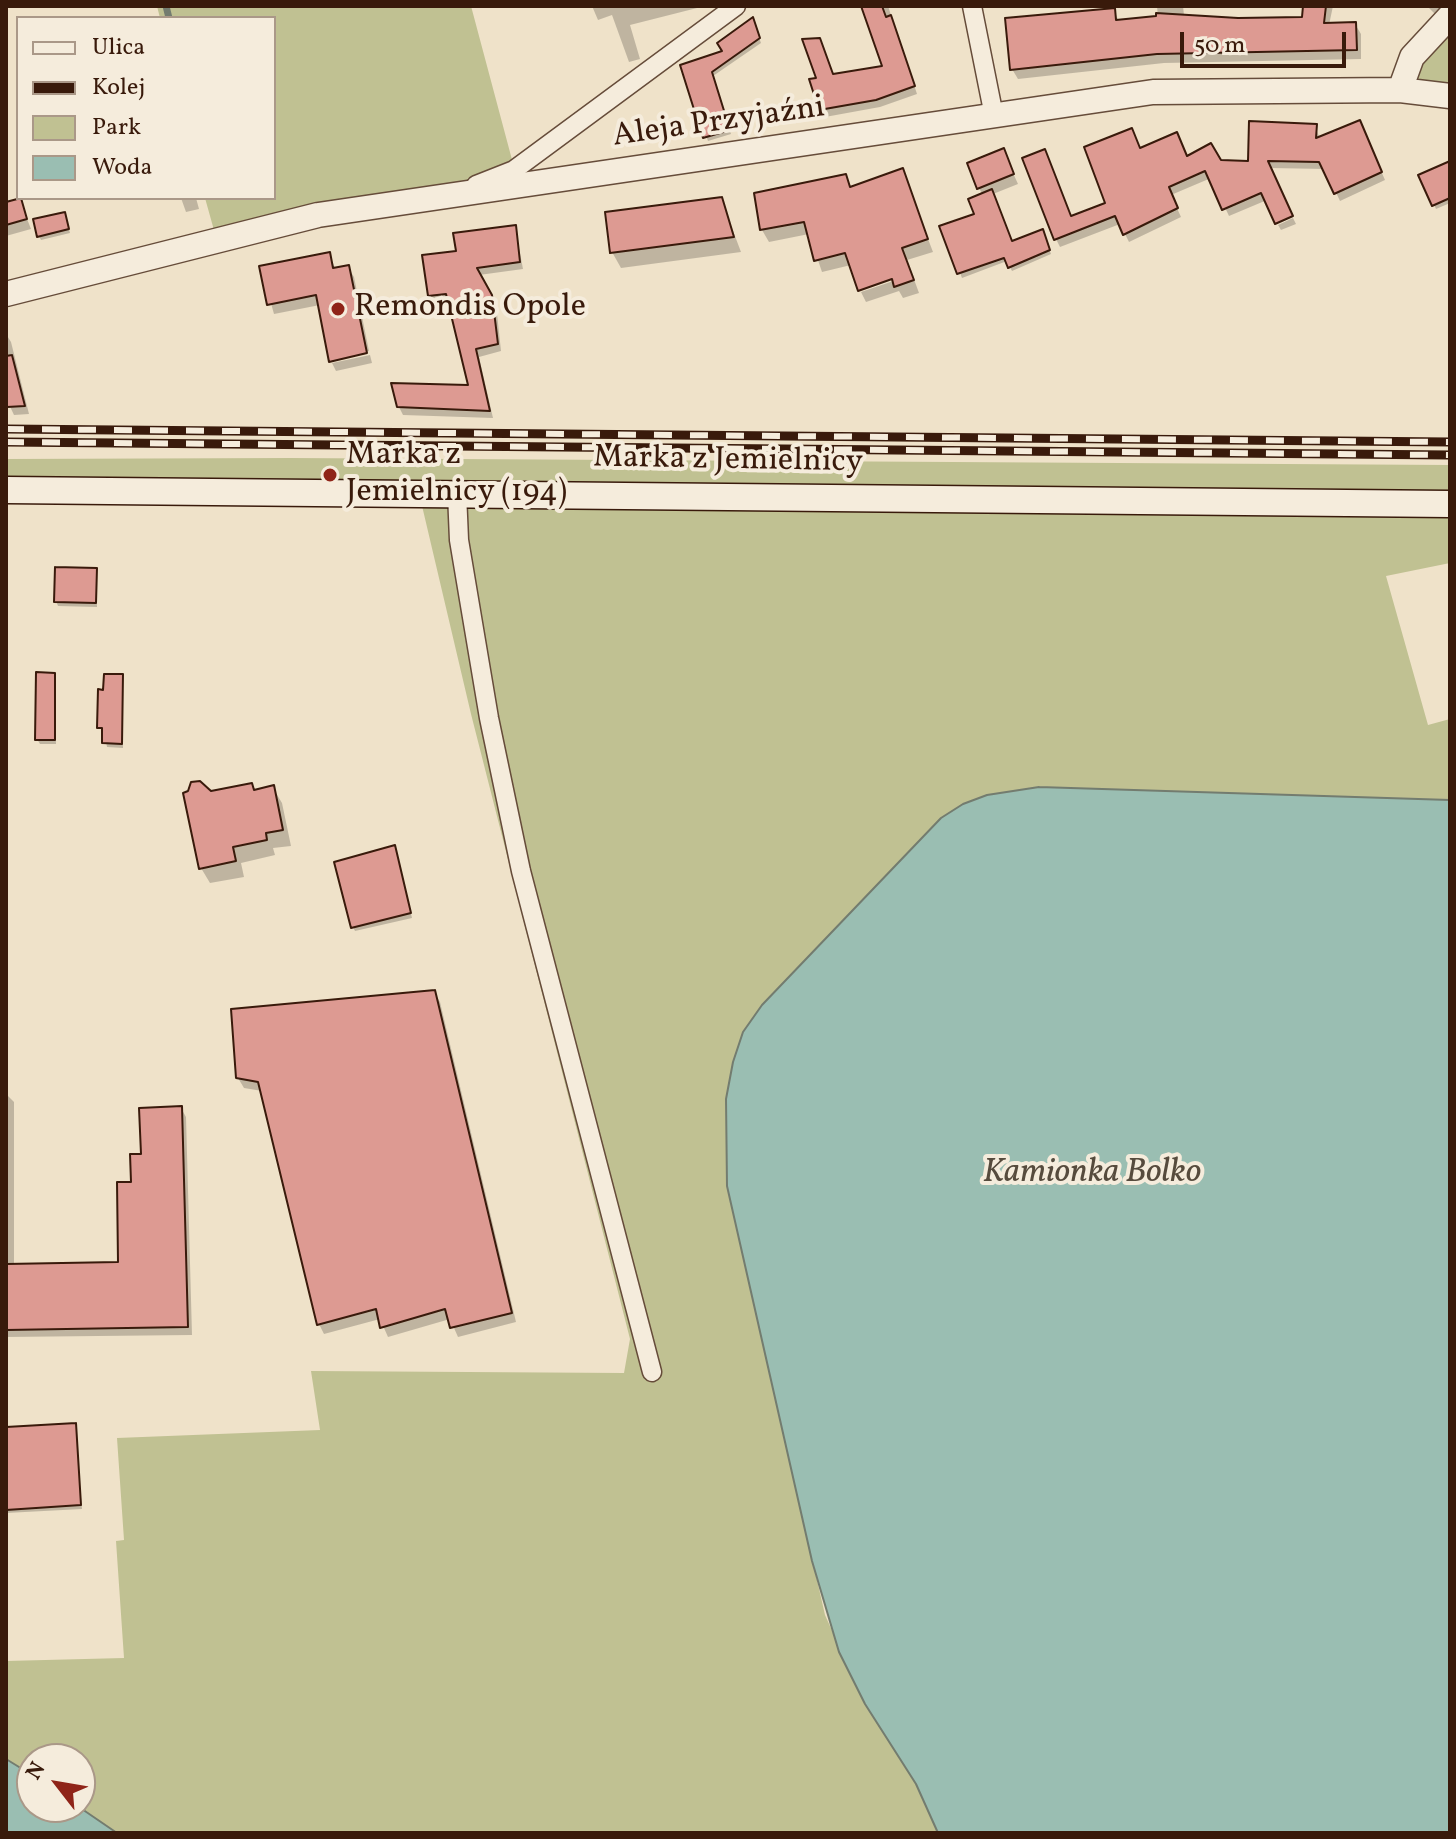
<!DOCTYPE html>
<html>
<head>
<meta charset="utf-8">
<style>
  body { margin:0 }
  #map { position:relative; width:1456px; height:1839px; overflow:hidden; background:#efe2c9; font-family:Vollkorn,serif }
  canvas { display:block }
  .frame { position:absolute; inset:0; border:8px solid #391a0b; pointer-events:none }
  .legend { position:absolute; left:16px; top:16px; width:260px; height:184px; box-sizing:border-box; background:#f5ecdc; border:2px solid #aa9888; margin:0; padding:10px 14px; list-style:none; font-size:24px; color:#391a0b }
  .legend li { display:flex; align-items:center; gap:16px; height:40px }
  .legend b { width:40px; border:2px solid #aa9888 }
  .north { position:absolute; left:16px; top:1743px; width:80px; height:80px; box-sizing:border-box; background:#f5ecdc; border:2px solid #aa9888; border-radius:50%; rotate:301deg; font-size:22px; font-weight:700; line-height:32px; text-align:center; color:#391a0b }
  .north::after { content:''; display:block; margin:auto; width:28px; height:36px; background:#8f2418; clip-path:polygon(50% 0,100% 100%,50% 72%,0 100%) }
  .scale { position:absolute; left:1180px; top:32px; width:166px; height:36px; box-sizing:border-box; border:4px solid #391a0b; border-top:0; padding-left:10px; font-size:24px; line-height:28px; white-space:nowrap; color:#391a0b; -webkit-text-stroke:6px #f5ecdc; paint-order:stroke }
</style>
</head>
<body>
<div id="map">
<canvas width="1456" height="1839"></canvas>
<div class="frame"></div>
<ul class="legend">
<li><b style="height:10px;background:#f5ecdc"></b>Ulica</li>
<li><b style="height:10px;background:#391a0b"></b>Kolej</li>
<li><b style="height:22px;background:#c0c192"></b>Park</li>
<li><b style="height:22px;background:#9abeb2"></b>Woda</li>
</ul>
<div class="north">N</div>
<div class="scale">50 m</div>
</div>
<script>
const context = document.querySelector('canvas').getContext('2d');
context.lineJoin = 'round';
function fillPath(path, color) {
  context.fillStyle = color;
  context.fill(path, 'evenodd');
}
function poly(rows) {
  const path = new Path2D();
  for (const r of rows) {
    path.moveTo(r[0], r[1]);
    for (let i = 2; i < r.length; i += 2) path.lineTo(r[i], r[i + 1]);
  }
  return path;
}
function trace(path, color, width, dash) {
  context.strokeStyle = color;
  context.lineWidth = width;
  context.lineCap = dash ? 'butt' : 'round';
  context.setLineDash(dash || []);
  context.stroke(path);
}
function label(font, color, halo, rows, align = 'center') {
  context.font = font + ' Vollkorn,serif';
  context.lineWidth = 8;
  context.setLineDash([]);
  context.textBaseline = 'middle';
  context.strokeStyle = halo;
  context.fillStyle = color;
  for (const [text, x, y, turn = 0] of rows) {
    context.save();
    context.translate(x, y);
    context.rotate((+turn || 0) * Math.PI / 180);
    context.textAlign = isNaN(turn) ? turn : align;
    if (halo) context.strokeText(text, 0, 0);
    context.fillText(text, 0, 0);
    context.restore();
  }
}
fillPath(poly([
  [157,6,471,6,519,186,217,241,205,198,274,198,274,18,160,18],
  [1450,16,1450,93,1403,79],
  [290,458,1450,465,1450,563,1386,576,1428,725,1450,719,1450,800,1039,787,727,1186,825,1615,865,1704,916,1784,938,1833,117,1833,79,1807,80,1759,32,1759,32,1775,6,1759,6,1661,124,1658,116,1541,124,1540,117,1438,320,1430,311,1371,624,1373,630,1339,471,714,419,493,6,490,6,459]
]), '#c0c192');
const water = poly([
  [1039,787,1450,800,1450,1833,938,1833,916,1784,865,1704,839,1652,812,1561,727,1186,726,1099,733,1062,743,1032,762,1005,941,818,963,804,987,795,1039,787],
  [6,1759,32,1775,32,1807,79,1807,117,1833,6,1833,6,1759]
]);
fillPath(water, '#9abeb2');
trace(water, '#737c6f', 2);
fillPath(poly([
  [592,6,705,6,630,25,640,59,629,62,612,15,598,20],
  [863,6,888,6,917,94,880,107,825,117,821,110,834,76,884,67],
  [1157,6,1183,6,1184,15,1189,19,1303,19,1305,6,1333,6,1329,25,1355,24,1361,34,1361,59,1164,63,1018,79,1012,69,1114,10,1119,22,1158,18],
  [1427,6,1444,6,1435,14],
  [754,24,761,43,713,76,731,134,708,141,682,66,725,52],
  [1315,126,1320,139,1363,130,1385,180,1340,201,1325,169,1270,168,1267,200,1229,216,1211,178,1171,195,1181,217,1129,242,1120,224,1060,247,1056,239,1071,218,1108,204,1132,130,1141,150,1220,162,1250,163],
  [1003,151,1018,184,993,194,1011,243,1044,236,1051,254,1012,271,1007,261,962,278,942,227,976,215,983,195,979,188],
  [1450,163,1450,203,1436,209,1421,176],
  [902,171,933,252,907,260,919,293,903,298,899,291,866,302,861,292,902,278,851,265,822,272,809,234,769,242,762,230,756,195,845,176,852,188],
  [181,198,196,198,199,209,186,212],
  [721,199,741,252,621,268,612,252],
  [20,201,31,229,6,236,6,205],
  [66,218,70,233,41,240,39,236],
  [1293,218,1296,224,1281,230,1278,225],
  [515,227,523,269,479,275,496,304,501,351,479,357,493,418,403,415,399,407,470,387,450,301,434,303,429,296,458,252],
  [329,254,336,270,348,267,354,277,369,351,331,359,320,305,274,314,261,268],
  [6,334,11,342,29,414,14,415,6,398],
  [370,355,372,363,336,371,332,363],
  [96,570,97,607,58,606,56,601],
  [54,675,56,744,40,744,37,739],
  [122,676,123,748,107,747,104,731,99,727,105,692],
  [273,788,282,803,291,846,273,848,275,855,241,863,244,877,210,883,201,868,211,793],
  [396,852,412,918,355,931,353,927],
  [434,992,440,1002,516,1322,458,1337,450,1319,388,1337,380,1319,324,1334,319,1324,262,1091,244,1088,238,1078],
  [6,1094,14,1102,14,1266,120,1264,133,1184,143,1156,181,1108,186,1117,192,1335,6,1337],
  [75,1425,82,1509,6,1513,6,1429]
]), '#0003');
trace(poly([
  [166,6,169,18]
]), '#737c6f', 7);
const building = poly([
  [861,6,882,6,886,17,891,15,915,86,876,100,819,110,809,79,816,78,802,39,820,38,833,74,882,66,861,6],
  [1303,6,1326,6,1324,23,1356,22,1357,50,1157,54,1010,70,1005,18,1115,8,1116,20,1156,16,1156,13,1238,18,1302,17,1303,6],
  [753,17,760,38,712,72,730,130,703,138,680,65,722,51,717,43,753,17],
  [1360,120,1382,172,1334,194,1319,162,1268,161,1293,216,1275,224,1261,193,1222,210,1205,171,1169,187,1178,208,1123,235,1115,216,1054,240,1022,158,1045,149,1071,216,1105,203,1084,147,1132,128,1140,148,1177,132,1187,156,1211,143,1221,160,1248,161,1249,121,1317,124,1316,138,1360,120],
  [1004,148,1014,174,977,189,967,163,1004,148],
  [1450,161,1450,198,1432,206,1418,175,1450,161],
  [903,168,928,239,902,248,914,280,894,287,892,279,858,291,845,253,814,261,804,222,760,230,754,193,846,174,850,187,903,168],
  [992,189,1012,241,1043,229,1050,250,1008,268,1004,258,957,274,939,226,974,214,968,199,992,189],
  [722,197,734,237,610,253,605,212,722,197],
  [21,198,27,219,6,225,6,202,21,198],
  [65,212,69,229,37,237,33,219,65,212],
  [516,225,520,262,477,268,492,295,498,344,476,349,490,411,397,407,391,383,468,385,446,294,428,296,422,255,456,251,453,233,516,225],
  [330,252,333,268,349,265,367,353,329,362,316,295,267,305,259,266,330,252],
  [12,355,25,406,7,407,6,356,12,355],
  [55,567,97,568,96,603,54,602,55,567],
  [36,672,55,673,55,740,35,740,36,672],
  [104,674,123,674,122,744,102,743,102,728,97,728,98,689,103,690,104,674],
  [200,781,211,791,252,783,254,790,274,785,283,830,266,833,267,840,233,847,236,861,199,869,183,793,188,791,191,782,200,781],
  [395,845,411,913,351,928,334,862,395,845],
  [435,990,512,1313,450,1328,445,1309,380,1328,376,1309,317,1325,258,1082,236,1078,231,1009,435,990],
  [182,1106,188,1327,6,1330,6,1264,118,1262,117,1182,131,1182,130,1154,141,1154,139,1108,182,1106],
  [76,1423,81,1505,6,1510,6,1427,76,1423]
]);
fillPath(building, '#dd9a92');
trace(building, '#391a0b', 2);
const minor = poly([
  [972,6,994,116],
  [476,185,514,170,736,6],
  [457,493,459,540,489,718,521,871,652,1372]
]);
const tertiary = poly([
  [1400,90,1412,57,1450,16],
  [6,294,318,215,1153,92,1400,90,1450,96]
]);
const secondary = poly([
  [6,490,1450,504]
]);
trace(minor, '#664c3a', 21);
trace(tertiary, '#664c3a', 27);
trace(secondary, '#391a0b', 29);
trace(minor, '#f5ecdc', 18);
trace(tertiary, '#f5ecdc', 24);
trace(secondary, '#f5ecdc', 26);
const rail = poly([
  [6,429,1450,442],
  [6,442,1450,455]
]);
trace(rail, '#391a0b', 9);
trace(rail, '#f5ecdc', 6, [18]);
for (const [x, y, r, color] of [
  [338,309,8,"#8f2418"],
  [330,475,8,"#8f2418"]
]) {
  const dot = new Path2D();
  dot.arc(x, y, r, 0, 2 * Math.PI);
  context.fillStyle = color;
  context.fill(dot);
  trace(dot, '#f5ecdc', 3);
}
label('32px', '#391a0b', '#f5ecdc', [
  ["Aleja Przyjaźni",719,124,-8],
  ["Marka z Jemielnicy",728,462,1]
]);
label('32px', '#391a0b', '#f5ecdc', [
  ["Remondis Opole",354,309],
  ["Marka z",346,457],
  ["Jemielnicy (194)",346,494]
], 'left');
label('italic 34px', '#564b3d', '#f5ecdc', [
  ["Kamionka Bolko",1092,1175]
]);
</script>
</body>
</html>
